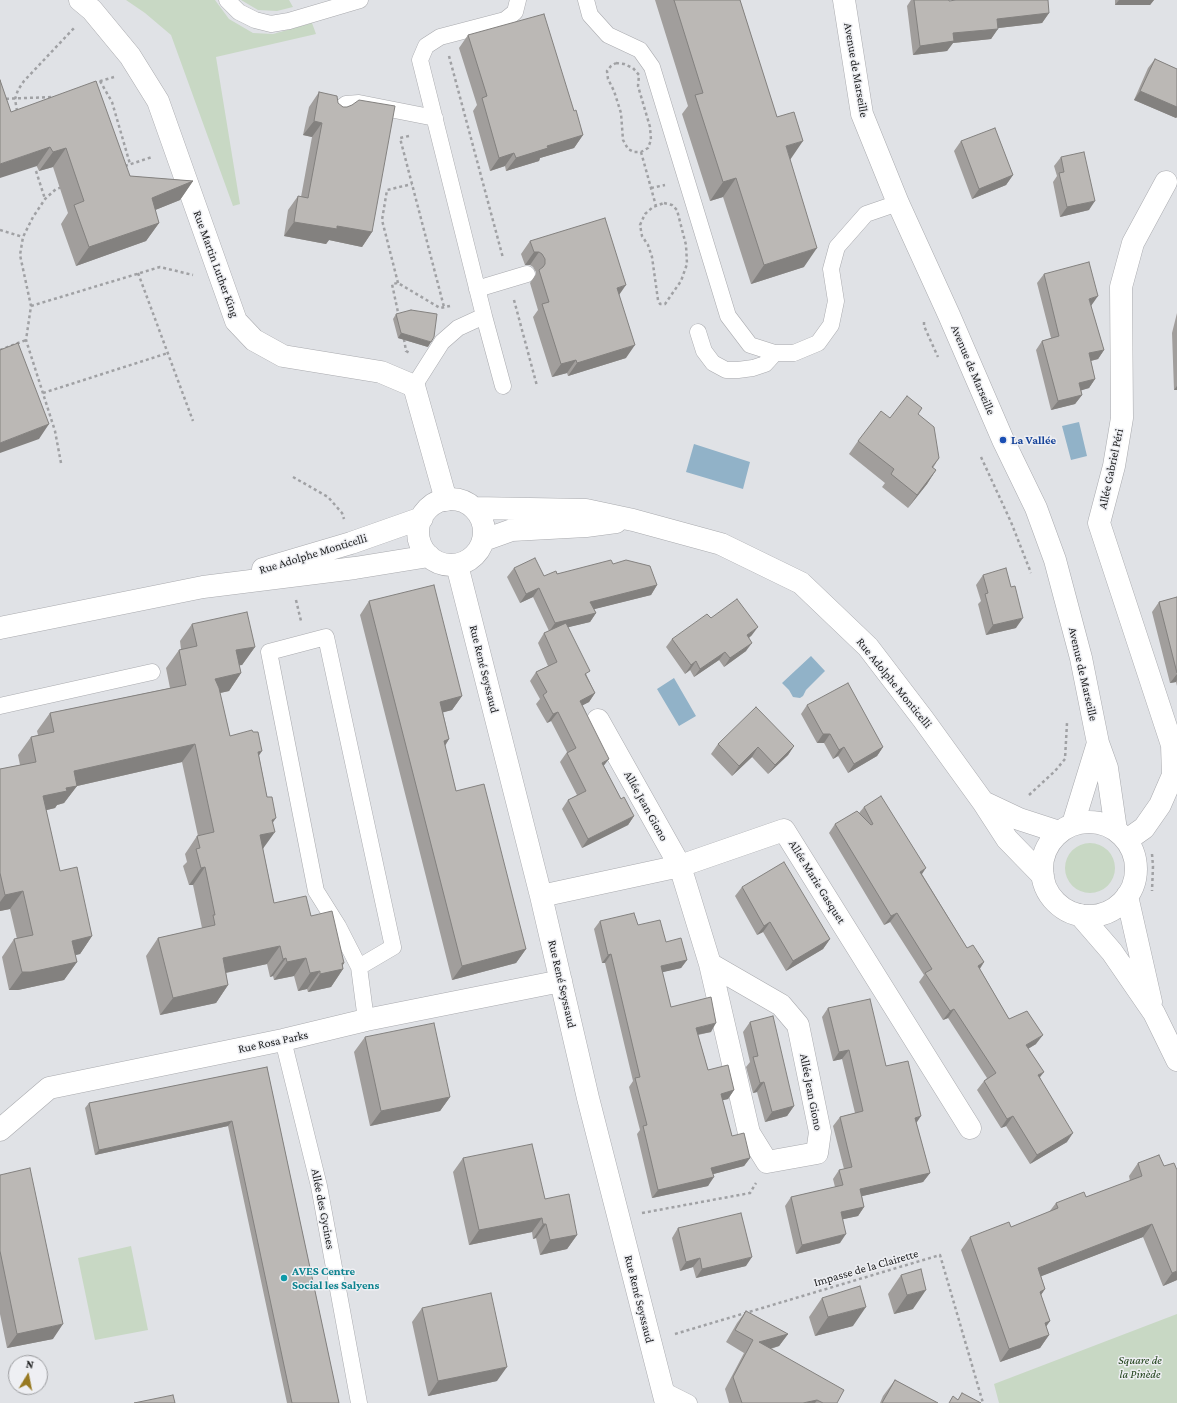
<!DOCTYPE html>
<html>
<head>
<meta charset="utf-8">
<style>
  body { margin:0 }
  #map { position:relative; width:1177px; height:1403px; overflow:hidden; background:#e0e2e6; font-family:"Crimson Pro",serif }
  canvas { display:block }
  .north { position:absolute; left:8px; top:1355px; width:40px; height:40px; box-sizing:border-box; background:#eeeff3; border:1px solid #9c9da0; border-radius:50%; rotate:10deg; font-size:11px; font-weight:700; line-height:16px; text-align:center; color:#222324 }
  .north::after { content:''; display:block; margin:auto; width:14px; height:18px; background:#987a22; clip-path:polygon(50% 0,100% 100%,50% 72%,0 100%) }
</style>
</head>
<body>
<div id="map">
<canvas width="1177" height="1403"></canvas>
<div class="north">N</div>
</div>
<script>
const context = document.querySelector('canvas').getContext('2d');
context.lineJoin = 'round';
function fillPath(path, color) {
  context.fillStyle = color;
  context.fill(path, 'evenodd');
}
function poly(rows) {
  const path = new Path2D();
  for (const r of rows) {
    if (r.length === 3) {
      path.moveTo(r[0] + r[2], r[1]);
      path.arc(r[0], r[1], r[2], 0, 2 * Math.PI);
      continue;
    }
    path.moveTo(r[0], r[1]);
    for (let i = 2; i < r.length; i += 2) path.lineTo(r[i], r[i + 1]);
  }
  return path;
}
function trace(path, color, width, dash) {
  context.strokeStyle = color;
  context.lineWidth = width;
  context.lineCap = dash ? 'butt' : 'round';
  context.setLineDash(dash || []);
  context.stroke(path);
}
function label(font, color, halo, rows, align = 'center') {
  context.font = font + ' "Crimson Pro",serif';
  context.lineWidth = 3;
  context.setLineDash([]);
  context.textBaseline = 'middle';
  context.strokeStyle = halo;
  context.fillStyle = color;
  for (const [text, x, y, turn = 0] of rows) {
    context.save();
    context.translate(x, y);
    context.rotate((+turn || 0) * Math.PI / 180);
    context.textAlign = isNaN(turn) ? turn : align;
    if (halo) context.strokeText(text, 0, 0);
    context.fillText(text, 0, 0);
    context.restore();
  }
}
fillPath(poly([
  [126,0,215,0,229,19,253,33,273,34,312,23,316,34,216,57,240,204,233,206,171,35,145,13],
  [241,0,289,0,293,7,277,11,258,10],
  [1090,868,25],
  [131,1246,148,1330,95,1340,78,1258],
  [1177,1314,1177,1403,999,1403,994,1384]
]), '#c8d8c4');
fillPath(poly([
  [1079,422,1087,456,1071,460,1062,426],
  [694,444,750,462,743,489,686,472],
  [811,656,825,671,806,690,803,696,800,698,793,697,789,690,782,683],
  [674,678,696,716,679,726,657,689]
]), '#91b2c8');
const lane = poly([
  [227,0,239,12,255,20,271,24,289,21,360,0],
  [586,0,590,15,608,35,640,50,652,67,728,316,750,345,775,353,794,353,818,343,831,325,836,301,831,269,837,247,866,214,898,203],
  [336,112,346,104,359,103,435,118],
  [477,289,527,274],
  [484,316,503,386],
  [698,332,704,351,713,363,726,370,738,370,753,368,765,364,775,353],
  [414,386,442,342,458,328,484,316,420,60,426,46,440,37,505,20,515,12,518,0],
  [0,706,152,672],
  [359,967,393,947,326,637,269,652,316,891,338,926,359,967,366,1020],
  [283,1040,319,1186,359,1403],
  [661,1389,689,1403]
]);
const street = poly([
  [80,0,92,10,130,56,158,101,236,321,254,340,283,356,381,372,414,386,446,500],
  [457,565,541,896,588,1098,666,1403],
  [598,720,680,866,710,964,749,1133,767,1162,817,1153,820,1132,798,1025,781,1005,710,964],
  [1127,840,1144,828,1160,805,1173,775,1172,745,1099,523,1114,466,1122,418,1121,287,1133,243,1166,182],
  [541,896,680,866,784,830,970,1128],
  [0,1130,49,1088,283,1040,366,1020,561,981]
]);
const secondary = poly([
  [844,0,862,114,898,203,949,315,1003,440,1036,508,1055,560,1081,658,1098,743,1107,768,1116,830],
  [451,532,33],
  [474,508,586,510,633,520,721,544,801,583,868,647,923,719,983,802,1007,839,1043,876],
  [484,540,512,530,586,526,616,522],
  [263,569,351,543,422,518],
  [0,628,203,587,355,568,429,556],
  [983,802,1019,819,1059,832],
  [1089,869,47],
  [1073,824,1098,743],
  [1127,896,1151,1002],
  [1080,915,1112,952,1154,1013,1177,1060]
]);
trace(lane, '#a9aaae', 17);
trace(street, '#a9aaae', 23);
trace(secondary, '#a9aaae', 23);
trace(poly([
  [449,56,503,258],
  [616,63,624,64,633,68,639,75,638,86,650,127,651,140,648,148,641,152,634,152,628,149,623,140,621,113,614,91,608,79,607,71,611,66,616,63],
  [100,81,112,102,130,164],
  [94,83,114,77],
  [0,99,53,97],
  [17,111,15,99,18,90,24,81,75,27],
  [409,136,400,138,444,307],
  [641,152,656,206],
  [125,166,152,157],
  [36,171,45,199],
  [651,188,665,185],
  [664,203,672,205,677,210,686,245,687,264,681,281,665,304,660,304,658,300,652,257,648,245,642,236,640,225,645,214,653,207,664,203],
  [0,230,23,237],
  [138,273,193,421],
  [398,283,382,220,387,190,412,184],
  [514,300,537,386],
  [31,306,160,267,193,275],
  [399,317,392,284,398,283,440,308,450,306],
  [924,322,924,326,938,357],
  [404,339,406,351,410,353],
  [0,350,26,340],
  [43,393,168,353],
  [981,457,1011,522,1031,573],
  [61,463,55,431,26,340,31,306,20,255,23,237,33,217,45,199,56,189,63,187],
  [293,477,328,497,342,513,344,519],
  [296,600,301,621],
  [1029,795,1055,771,1065,759,1067,723],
  [1152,854,1153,866,1152,891],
  [642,1213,750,1193,756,1183],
  [675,1334,940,1255,983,1403]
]), '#a0a1a4', 2.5, [3, 3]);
trace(lane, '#fff', 16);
trace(street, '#fff', 22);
trace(secondary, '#fff', 22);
fillPath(poly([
  [655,0,740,0,790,160,804,267,751,284,723,197,710,201,682,114,688,106],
  [911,0,949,0,949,1,1049,13,1042,23,998,28,991,39,953,43,947,51,913,55,907,6],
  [1115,0,1154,0,1150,5,1115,5],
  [468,35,574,111,583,135,574,148,540,158,539,161,506,171,505,166,490,171,473,111,477,105,459,48],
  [1155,59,1177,69,1177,117,1176,118,1134,100,1148,68],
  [319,92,338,103,372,232,362,247,329,240,326,244,284,236,288,210,298,196,301,197,312,137,303,135,309,107],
  [11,112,130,176,193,181,180,200,155,210,159,223,146,241,76,266,61,224,68,213,53,167,39,171],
  [961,141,1013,175,1006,185,972,199,954,151],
  [1061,157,1089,210,1060,217,1053,182,1057,176,1054,166],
  [530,241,619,295,626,358,568,376,567,373,552,377,533,317,538,310,530,283,536,274,536,272,533,267,530,265,525,265,521,254],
  [1044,274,1091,306,1104,350,1098,359,1091,361,1095,379,1089,388,1081,390,1082,395,1075,404,1051,410,1036,350,1042,341,1051,338,1037,283],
  [1177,313,1177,390,1174,390,1172,333],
  [396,314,428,347,398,338,393,319],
  [918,414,939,458,933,468,936,470,927,484,908,508,882,487,885,483,849,454,858,441,890,418],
  [613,564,657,585,651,595,594,609,596,613,590,622,568,627,587,676,595,693,589,702,582,705,604,766,621,799,634,816,628,825,582,848,562,809,568,800,577,795,560,762,567,752,551,721,547,723,536,704,540,699,530,681,536,672,548,666,538,643,544,633,549,631,533,597,520,603,507,577,514,568,544,576],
  [983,575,1016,628,986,635,978,604,981,601,976,585],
  [1177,597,1177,686,1176,682,1170,683,1152,612,1159,602],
  [369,601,462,696,452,710,443,712,449,739,445,746,456,791,526,949,516,963,452,980,360,615],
  [711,618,752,635,749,638,746,651,724,667,719,660,694,677,690,670,685,674,666,647,672,639],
  [192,624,255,647,242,665,239,665,241,673,229,691,220,693,230,736,259,756,267,797,273,823,263,849,274,903,311,916,344,963,343,965,343,969,331,987,308,992,307,989,298,991,294,976,274,980,273,976,270,977,267,964,226,973,228,985,216,1003,160,1015,146,956,158,938,202,928,193,885,189,885,183,866,187,862,185,854,197,836,198,836,182,762,77,786,64,803,57,805,55,808,46,810,60,871,92,936,80,954,75,955,77,962,64,980,18,990,9,990,2,957,14,939,17,939,10,909,0,911,0,769,20,765,18,755,31,737,38,735,37,731,50,713,170,688,166,668,179,650,181,649,180,641],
  [807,705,883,747,877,756,848,773,838,756,833,759,824,743,817,743,801,714],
  [718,744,794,746,788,755,768,774,752,757,732,776,711,754],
  [864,807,922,874,967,948,984,962,980,969,1009,1019,1036,1044,1028,1049,1040,1077,1067,1142,1030,1164,1006,1126,1001,1128,977,1090,984,1081,987,1078,948,1018,943,1020,919,982,924,975,890,922,884,925,829,833,835,824,859,813],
  [742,887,830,939,823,949,786,971,763,932,757,935,735,896],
  [600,921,638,925,666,942,687,960,681,968,662,972,671,1007,711,1032,698,1035,708,1070,734,1090,728,1099,722,1100,732,1136,750,1158,744,1166,713,1174,708,1186,652,1198,637,1134,640,1130,629,1087,633,1081,605,963,602,963,594,929],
  [828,1008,886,1066,916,1122,930,1173,923,1182,862,1196,864,1207,858,1216,843,1219,840,1243,796,1254,785,1206,791,1197,835,1187,833,1179,839,1170,844,1169,833,1126,840,1117,855,1113,842,1059,833,1061,822,1017],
  [750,1022,794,1106,787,1116,765,1122,757,1092,753,1093,746,1067,750,1062,743,1032],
  [365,1037,450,1097,440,1111,370,1126,354,1052],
  [267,1067,339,1403,287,1403,228,1126,95,1155,85,1108,89,1103],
  [463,1158,545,1199,577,1235,567,1249,540,1255,536,1238,533,1239,532,1232,469,1245,453,1172],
  [1138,1163,1177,1280,1163,1286,1143,1237,1041,1276,1045,1289,1041,1295,1050,1321,1046,1326,1049,1335,1040,1348,1000,1362,961,1250,970,1237,1011,1227,1049,1212,1056,1203,1086,1197,1130,1181,1129,1176],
  [0,1175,53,1339,7,1348,0,1314],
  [678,1228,746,1266,696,1278,693,1267,680,1271,672,1238],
  [901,1275,913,1309,894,1314,888,1294],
  [822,1298,853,1326,815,1336,809,1317],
  [422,1308,497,1381,428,1396,412,1322],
  [746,1311,788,1334,779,1346,771,1349,837,1403,729,1403,725,1389,744,1353,726,1342,737,1323],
  [895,1380,938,1403,880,1403,883,1396]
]), '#a19e9c');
fillPath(poly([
  [1119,0,1154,0,1150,5,1115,5],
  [1049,13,1042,23,990,29,997,19],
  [998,29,991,39,953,43,947,51,913,55,920,46,953,33],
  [1140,91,1177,107,1177,117,1176,118,1134,100],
  [314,121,322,123,312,137,303,135],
  [583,135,574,148,540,158,539,161,506,171,516,158,547,146],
  [803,141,790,160,786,146],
  [50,147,37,166,0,178,0,164],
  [66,148,53,167,39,171,53,152],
  [514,153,505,166,490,171,499,158],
  [1013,175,1006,185,972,199,979,189],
  [736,178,723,197,710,201,723,182],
  [193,181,180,200,138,217,152,198],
  [1095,201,1089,210,1060,217,1067,207],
  [294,222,337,226,372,232,362,247,329,240,326,244,284,236],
  [159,223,146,241,76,266,89,247],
  [817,248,804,267,751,284,764,265],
  [534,252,539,252,530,265,525,265],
  [626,285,617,298,617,288],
  [1098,296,1091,306,1089,299],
  [401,333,431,342,428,347,398,338],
  [635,345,626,358,568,376,577,363],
  [1104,350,1098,359,1082,363,1089,353],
  [576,360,567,373,552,377,561,364],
  [1095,379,1089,388,1073,393,1079,383],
  [1177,386,1177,390,1174,390],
  [1082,395,1075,404,1051,410,1058,401],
  [49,424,39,439,0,453,0,443],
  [936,470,927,484,908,508,917,495],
  [657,585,651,595,583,612,590,602],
  [539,588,533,597,520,603,526,594],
  [596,613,590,622,549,632,555,623],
  [1023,618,1016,628,986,635,993,625],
  [758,627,752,635,741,644,747,635],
  [752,643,746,651,724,667,730,658],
  [255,647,242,665,224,668,236,650],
  [725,652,719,660,694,677,700,669],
  [696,661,690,670,685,674,691,665],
  [241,673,229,691,202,697,215,679],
  [1177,674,1177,680,1176,682,1170,683],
  [595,693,589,702,574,710,580,701],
  [462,696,452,710,430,716,440,702],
  [558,712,551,721,547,723,553,714],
  [823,734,830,734,824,743,817,743],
  [449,739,440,753,444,741],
  [195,744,182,762,77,786,64,803,57,805,55,808,31,814,43,796,74,771],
  [794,746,788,755,768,774,775,765],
  [758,747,752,757,732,776,739,766],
  [844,747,838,756,833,759,839,750],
  [883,747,877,756,848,773,854,764],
  [262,751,250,769,258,752],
  [609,759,602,768,602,763],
  [634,816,628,825,582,848,588,839],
  [276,818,265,834,275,832,262,850,260,835,272,820],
  [205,867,193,885,189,885,201,868],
  [926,868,920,877,920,872],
  [23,891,10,909,0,911,0,902,5,895],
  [897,913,890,922,884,925,891,916],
  [770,922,763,932,757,935,764,926],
  [92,936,80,954,59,959,72,941],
  [830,939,823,949,786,971,793,961],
  [280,946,267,964,210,976,223,958],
  [526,949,516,963,452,980,462,966],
  [611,954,605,963,602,963,608,955],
  [286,958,273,976,270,977,283,959],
  [306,958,294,976,274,980,287,962],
  [687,960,681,968,655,974,661,966],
  [77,962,64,980,18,990,9,990,22,972],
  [984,962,978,971,978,966],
  [342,963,344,963,339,970,343,969,331,987,308,992,320,974],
  [320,971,307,989,298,991,310,973],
  [228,985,216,1003,160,1015,173,998],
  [954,1009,948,1018,943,1020,950,1011],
  [716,1023,711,1032,690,1036,696,1028],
  [1043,1035,1036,1044,1019,1054,1026,1045],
  [849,1050,842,1059,833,1061,839,1052],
  [1044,1072,1037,1081,1038,1075],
  [764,1082,757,1092,753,1093,760,1083],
  [734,1090,728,1099,715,1102,721,1094],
  [450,1097,440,1111,370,1126,381,1111],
  [794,1106,787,1116,765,1122,772,1112],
  [921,1116,915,1125,915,1118],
  [1013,1116,1006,1126,1001,1128,1007,1119],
  [232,1121,228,1126,95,1155,99,1150],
  [1073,1133,1067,1142,1030,1164,1037,1155],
  [750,1158,744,1166,706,1176,711,1168],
  [930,1173,923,1182,854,1198,860,1189],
  [714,1177,708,1186,652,1198,658,1190],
  [864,1207,858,1216,835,1221,841,1212],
  [542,1218,532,1232,469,1245,479,1230],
  [543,1224,546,1224,536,1238,533,1239],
  [1152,1224,1143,1237,1029,1281,1038,1268],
  [846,1234,840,1243,796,1254,802,1245],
  [577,1235,567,1249,540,1255,550,1240],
  [752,1257,746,1266,696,1278,702,1269],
  [700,1258,693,1267,680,1271,686,1262],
  [1177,1271,1177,1280,1163,1286,1172,1273],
  [1045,1289,1036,1302,1040,1292],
  [926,1290,913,1309,894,1314,907,1295],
  [866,1307,853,1326,815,1336,828,1317],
  [1050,1321,1041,1334,1045,1323],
  [63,1324,53,1339,7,1348,17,1334],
  [788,1334,779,1346,751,1354,759,1342],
  [1049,1335,1040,1348,1000,1362,1009,1349],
  [507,1367,497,1381,428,1396,438,1381],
  [817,1400,815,1403,803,1403]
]), '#83817f');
const building = poly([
  [674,0,740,0,777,117,794,112,803,141,786,146,817,248,764,265,736,178,723,182,695,95,703,93,674,0],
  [914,0,949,0,949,1,956,0,1048,0,1049,13,997,19,998,29,953,33,954,41,920,46,914,0],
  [544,14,574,111,576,110,583,135,547,146,548,148,516,158,514,153,499,158,482,98,487,96,468,35,544,14],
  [1155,59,1177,69,1177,107,1140,91,1155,59],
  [0,80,11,112,96,81,130,176,193,181,152,198,159,223,89,247,74,205,84,201,66,148,53,152,50,147,0,164,0,80],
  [319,92,337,96,338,103,343,107,347,107,352,105,359,100,395,106,372,232,337,226,337,229,294,222,298,196,308,198,322,123,314,121,319,92],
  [995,128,1013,175,979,189,961,141,995,128],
  [1084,152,1095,201,1067,207,1059,173,1064,172,1061,157,1084,152],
  [605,218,626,285,617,288,635,345,577,363,576,360,561,364,542,304,549,302,539,270,543,267,545,264,545,259,542,254,539,252,534,252,530,241,605,218],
  [1089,262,1098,296,1089,299,1104,350,1089,353,1095,379,1079,383,1082,395,1058,401,1042,341,1059,336,1044,274,1089,262],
  [411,310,437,314,434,337,431,342,401,333,396,314,411,310],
  [18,343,49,424,0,443,0,350,18,343],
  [907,396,922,408,918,414,934,427,939,458,932,467,936,470,917,495,891,474,894,469,858,441,881,411,890,418,907,396],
  [535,558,544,576,556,571,557,574,611,560,613,564,626,560,650,566,657,585,590,602,596,613,555,623,539,588,526,594,514,568,535,558],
  [1006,568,1011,587,1015,586,1023,618,993,625,985,594,988,593,983,575,1006,568],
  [434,585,462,696,440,702,449,739,444,741,456,791,484,784,526,949,462,966,369,601,434,585],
  [1177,597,1177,673,1159,602,1177,597],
  [737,599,758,627,747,635,752,643,730,658,725,652,700,669,696,661,691,665,672,639,707,614,711,618,737,599],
  [247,612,255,647,236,650,241,673,215,679,219,688,230,736,252,730,253,732,258,732,262,751,258,752,267,797,272,797,276,818,272,820,275,832,260,835,274,903,306,896,311,916,332,911,344,963,342,963,343,969,320,974,320,971,310,973,306,958,287,962,286,958,283,959,280,946,223,958,228,985,173,998,158,938,215,925,213,915,215,915,205,867,201,868,196,849,200,848,197,836,214,832,195,744,74,771,77,786,66,788,67,791,43,796,60,871,77,867,92,936,72,941,77,962,31,972,22,972,14,939,33,935,23,891,5,895,0,873,0,769,36,762,31,737,54,732,50,713,186,685,179,650,197,646,192,624,247,612],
  [566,623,590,671,585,674,595,693,580,701,609,759,602,763,621,799,624,797,634,816,588,839,568,800,586,791,567,753,576,748,558,712,553,714,543,695,547,692,536,672,557,662,544,633,566,623],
  [848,683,883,747,854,764,844,747,839,750,830,734,823,734,807,705,848,683],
  [756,707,794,746,775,765,758,747,739,766,718,744,756,707],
  [881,796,926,868,920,872,967,948,973,945,984,962,978,966,1009,1019,1027,1011,1043,1035,1026,1045,1044,1072,1038,1075,1073,1133,1037,1155,1013,1116,1007,1119,984,1081,996,1073,954,1009,950,1011,925,973,932,969,897,913,891,916,835,824,857,811,871,825,873,824,864,807,881,796],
  [784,862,830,939,793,961,770,922,764,926,742,887,784,862],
  [634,913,638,925,660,920,666,942,681,938,687,960,661,966,671,1007,711,997,716,1023,696,1028,708,1070,728,1065,734,1090,721,1094,732,1136,744,1133,750,1158,711,1168,714,1177,658,1190,643,1126,647,1125,635,1078,640,1077,611,954,608,955,600,921,634,913],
  [870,999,886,1066,908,1061,921,1116,915,1118,930,1173,860,1189,864,1207,841,1212,846,1234,802,1245,791,1197,843,1185,839,1170,852,1167,840,1117,863,1111,849,1050,839,1052,828,1008,870,999],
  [773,1016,794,1106,772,1112,764,1082,760,1083,753,1057,758,1056,750,1022,773,1016],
  [434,1023,450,1097,381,1111,365,1037,434,1023],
  [267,1067,339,1403,292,1403,232,1121,99,1150,89,1103,267,1067],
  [532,1144,545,1199,569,1194,577,1235,550,1240,546,1224,543,1224,542,1218,479,1230,463,1158,532,1144],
  [1159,1155,1164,1166,1174,1163,1177,1170,1177,1271,1172,1273,1152,1224,1038,1268,1045,1289,1040,1292,1050,1321,1045,1323,1049,1335,1009,1349,970,1237,1009,1222,1011,1227,1058,1208,1056,1203,1084,1192,1086,1197,1142,1176,1138,1163,1159,1155],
  [30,1168,63,1324,17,1334,0,1251,0,1175,30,1168],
  [741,1213,752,1257,702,1269,700,1258,686,1262,678,1228,741,1213],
  [921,1269,926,1290,907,1295,901,1275,921,1269],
  [860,1286,866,1307,828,1317,822,1298,860,1286],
  [491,1293,507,1367,438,1381,422,1308,491,1293],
  [746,1311,788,1334,759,1342,844,1390,837,1403,823,1403,817,1400,803,1403,742,1403,733,1377,753,1340,735,1330,746,1311],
  [895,1380,938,1403,882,1403,895,1380],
  [962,1393,981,1403,949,1403,953,1396,958,1400,962,1393],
  [173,1395,175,1403,134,1403,173,1395]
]);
fillPath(building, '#bbb8b5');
trace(building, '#83817f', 1);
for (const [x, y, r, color] of [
  [1003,440,4,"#1a4fb4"],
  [284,1278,4,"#0f9aa8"]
]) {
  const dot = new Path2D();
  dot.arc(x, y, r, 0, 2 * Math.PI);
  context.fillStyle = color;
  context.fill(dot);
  trace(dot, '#eeeff3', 1.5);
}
label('12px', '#222324', '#eeeff3', [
  ["Avenue de Marseille",856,70,80],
  ["Rue Martin Luther King",216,264,70],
  ["Avenue de Marseille",973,370,67],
  ["Allée Gabriel Péri",1111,469,-78],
  ["Rue Adolphe Monticelli",313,554,-17],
  ["Rue René Seyssaud",484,669,76],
  ["Avenue de Marseille",1083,674,77],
  ["Rue Adolphe Monticelli",894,683,51],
  ["Allée Jean Giono",646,806,61],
  ["Allée Marie Gasquet",817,882,58],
  ["Rue René Seyssaud",562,984,77],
  ["Rue Rosa Parks",273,1042,-12],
  ["Allée Jean Giono",811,1092,79],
  ["Allée des Gycines",323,1209,79],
  ["Impasse de la Clairette",866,1268,-16],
  ["Rue René Seyssaud",639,1299,76]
]);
label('bold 12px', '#164399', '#eeeff3', [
  ["La Vallée",1011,440]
], 'left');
label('bold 12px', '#0d838f', '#eeeff3', [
  ["AVES Centre",292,1271],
  ["Social les Salyens",292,1285]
], 'left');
label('italic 12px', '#1b3d14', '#eeeff3', [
  ["Square de",1140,1360],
  ["la Pinède",1140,1374]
]);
</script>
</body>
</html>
